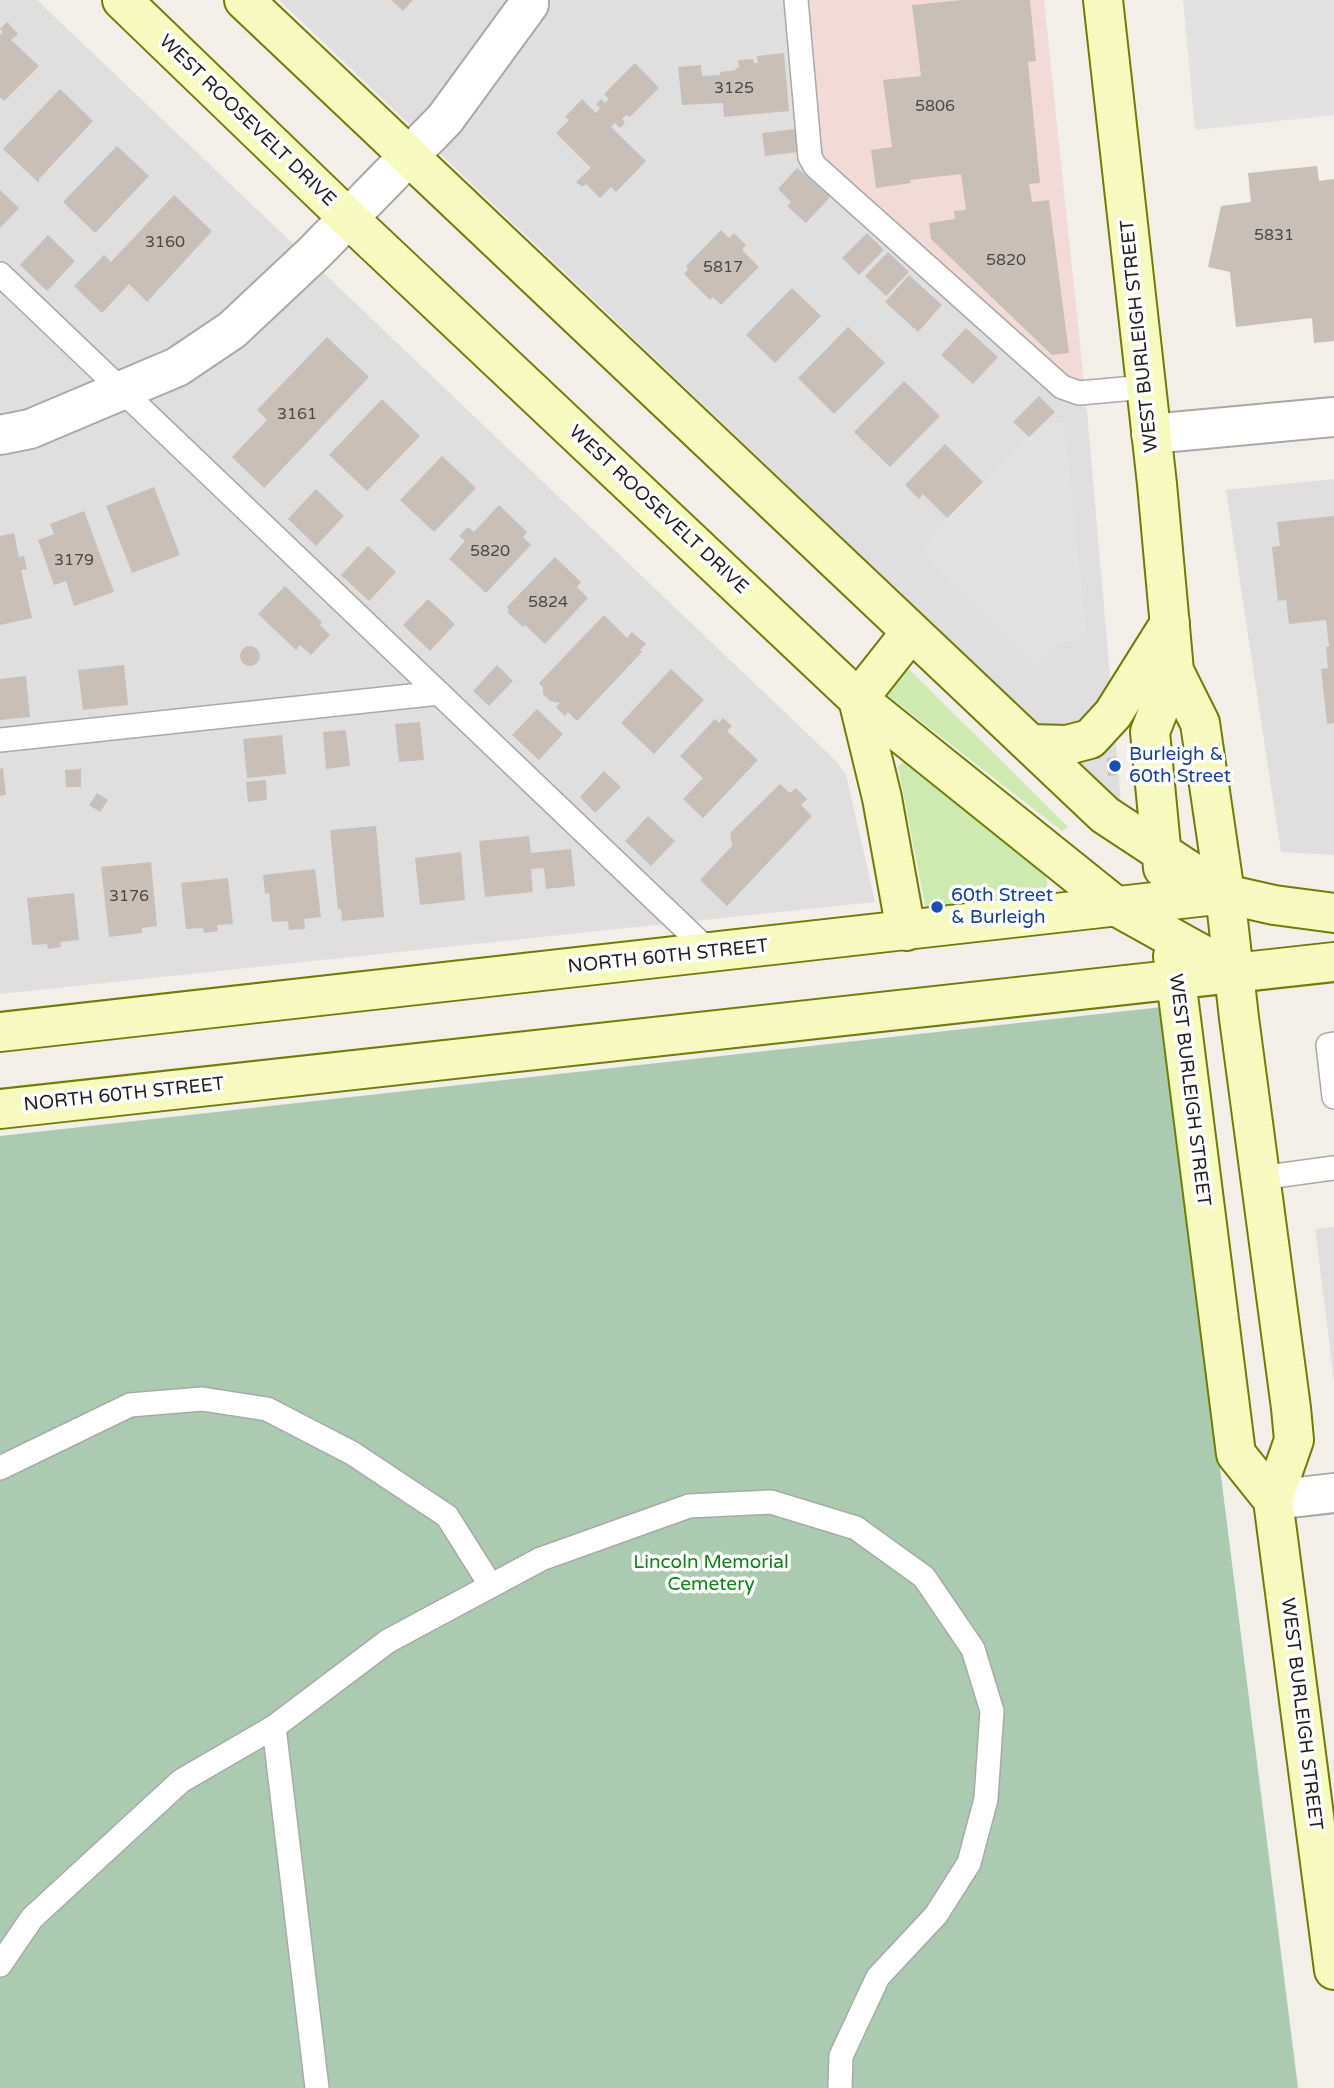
<!DOCTYPE html>
<html>
<head>
<meta charset="utf-8">
<style>
  body { margin:0 }
  canvas { display:block; background:#f2efe9 }
</style>
</head>
<body>
<canvas width="1334" height="2088"></canvas>
<script>
const context = document.querySelector('canvas').getContext('2d');
context.lineJoin = 'round';
function fillPath(path, color) {
  context.fillStyle = color;
  context.fill(path, 'evenodd');
}
function poly(rows) {
  const path = new Path2D();
  for (const r of rows) {
    if (r.length === 3) {
      path.moveTo(r[0] + r[2], r[1]);
      path.arc(r[0], r[1], r[2], 0, 2 * Math.PI);
      continue;
    }
    path.moveTo(r[0], r[1]);
    for (let i = 2; i < r.length; i += 2) path.lineTo(r[i], r[i + 1]);
  }
  return path;
}
function trace(path, color, width, dash) {
  context.strokeStyle = color;
  context.lineWidth = width;
  context.lineCap = dash ? 'butt' : 'round';
  context.setLineDash(dash || []);
  context.stroke(path);
}
function label(font, color, halo, rows, align = 'center') {
  context.font = font + ' "Varela Round",sans-serif';
  context.lineWidth = 7;
  context.setLineDash([]);
  context.textBaseline = 'middle';
  context.strokeStyle = halo;
  context.fillStyle = color;
  for (const [text, x, y, turn = 0] of rows) {
    context.save();
    context.translate(x, y);
    context.rotate((+turn || 0) * Math.PI / 180);
    context.textAlign = isNaN(turn) ? turn : align;
    if (halo) context.strokeText(text, 0, 0);
    context.fillText(text, 0, 0);
    context.restore();
  }
}
fillPath(poly([
  [0,0,37,0,834,759,846,774,875,902,0,994],
  [279,0,801,0,819,164,1087,411,1121,803],
  [1334,479,1334,855,1281,852,1226,490],
  [1334,1227,1334,1381,1315,1229]
]), '#e0dfdf');
fillPath(poly([
  [801,0,1044,0,1087,411,819,164]
]), '#f2dad9');
fillPath(poly([
  [908,668,1068,827,1062,831,886,694],
  [907,760,1046,870,1048,897,926,910,898,766]
]), '#cdebb0');
fillPath(poly([
  [1162,1007,1298,2088,0,2088,0,1136]
]), '#aacbaf');
fillPath(poly([
  [1183,0,1334,0,1334,115,1195,130],
  [1043,423,1064,423,1087,638,1058,643,1036,664,921,552,947,518]
]), '#e2e2e2');
fillPath(poly([
  [391,0,413,0,403,11],
  [962,0,1030,0,1036,61,1028,62,1040,183,1029,184,1032,202,1049,200,1069,353,1052,355,931,239,929,223,955,219,954,211,966,210,961,174,910,180,911,183,876,188,871,150,892,147,883,80,921,76,912,5],
  [7,22,18,34,11,40,39,66,4,101,1,98,0,99,0,35,3,32,0,29],
  [784,53,789,111,724,117,723,103,682,105,678,67,701,65,702,76,720,75,720,72,736,70,735,68,739,68,738,60,753,59,754,63,758,63,757,56],
  [635,63,659,88,630,117,626,115,622,119,625,123,620,128,615,123,611,127,646,161,616,192,611,187,600,198,586,184,582,187,576,182,591,168,556,133,569,120,565,117,582,99,596,113,600,108,596,104,601,99,605,103,609,99,604,94],
  [60,89,93,121,39,179,39,183,3,149],
  [796,129,798,152,765,156,762,133],
  [117,146,149,176,95,233,63,202],
  [1317,166,1319,181,1334,179,1334,341,1314,343,1312,318,1236,327,1230,272,1208,267,1221,206,1251,202,1248,173],
  [797,168,830,197,806,223,787,206,791,202,778,189],
  [0,190,19,208,0,228],
  [174,195,212,231,147,302,129,284,102,313,74,286,104,255,111,262],
  [721,230,729,238,734,233,746,245,742,250,759,267,721,305,713,297,710,300,684,274,688,269,686,266],
  [867,233,884,250,859,275,842,258],
  [48,235,75,261,47,291,20,265],
  [888,252,909,272,886,296,865,276],
  [909,275,942,305,918,332,885,302],
  [792,288,821,316,775,363,746,335],
  [848,327,885,363,834,414,798,378],
  [966,328,998,357,973,384,941,355],
  [327,337,369,377,264,488,232,457,267,420,257,410],
  [904,381,940,416,890,467,854,432],
  [1039,396,1055,412,1029,437,1013,422],
  [382,399,420,436,367,491,329,455],
  [945,444,983,482,947,518,923,494,919,499,905,485],
  [442,456,476,488,434,532,400,500],
  [154,487,180,555,132,573,106,506],
  [316,489,344,516,316,546,288,519],
  [499,505,527,532,523,537,531,545,486,593,449,559,465,541,459,536,468,527,474,532],
  [84,511,114,592,74,606,66,581,54,585,38,540,54,534,50,524],
  [1334,516,1334,723,1327,724,1321,669,1328,668,1326,647,1329,647,1326,620,1289,624,1286,600,1278,601,1272,547,1280,546,1277,522],
  [14,533,19,557,24,556,27,569,21,570,32,618,0,625,0,536],
  [368,546,396,572,369,601,341,575],
  [555,557,581,582,577,587,588,598,545,644,525,625,523,627,507,612,509,610,507,607],
  [285,586,322,622,320,625,330,635,311,655,300,645,296,650,258,614],
  [428,599,455,624,430,651,403,625],
  [604,615,627,638,632,632,646,644,640,650,642,652,577,721,568,712,565,716,556,707,560,703,550,701,543,694,543,688,539,683],
  [250,656,10],
  [124,665,128,705,83,710,78,670],
  [497,665,513,681,489,706,473,691],
  [671,669,704,700,654,754,621,723],
  [26,676,30,717,0,720,0,679],
  [537,709,563,734,539,760,512,735],
  [723,718,732,726,727,731,758,760,703,818,683,799,703,778,680,756,715,719,719,723],
  [420,722,424,760,399,762,395,724],
  [346,730,350,766,326,769,323,732],
  [282,735,286,774,247,778,243,739],
  [1116,757,1117,775,1108,776,1107,758],
  [3,768,6,795,0,796,0,769],
  [81,769,81,787,66,787,65,770],
  [604,771,621,787,595,813,580,797],
  [266,780,267,800,248,802,246,782],
  [780,784,790,793,796,788,807,799,801,805,812,816,727,906,700,880,732,846,730,833],
  [97,793,108,800,100,812,89,805],
  [648,816,675,841,651,866,625,841],
  [376,826,384,917,342,921,341,909,338,910,330,830],
  [529,836,531,853,571,849,575,886,546,889,544,868,531,869,533,892,485,897,479,841],
  [461,852,465,900,420,905,415,858],
  [151,862,157,926,142,928,142,933,109,937,101,867],
  [315,869,321,917,304,919,305,929,289,930,288,921,272,922,269,893,265,894,263,875],
  [228,878,233,924,217,925,218,931,204,933,203,928,186,929,181,883],
  [74,893,79,940,60,942,61,947,48,949,47,944,32,945,27,898]
]), '#c7bfb8');
const lane = poly([
  [796,0,810,157,815,166,1062,387,1079,393,1146,387],
  [0,274,710,952],
  [0,740,439,693],
  [1334,1044,1328,1045,1334,1097],
  [1260,1178,1334,1168],
  [0,1468,130,1405,202,1399,267,1409,352,1453,447,1516,491,1586],
  [274,1727,317,2088],
  [0,1965,32,1918,181,1781,274,1727,388,1641,541,1559,689,1506,771,1502,856,1528,924,1577,973,1649,992,1711,986,1799,969,1863,936,1915,878,1977,841,2056,840,2088]
]);
const street = poly([
  [1151,434,1334,417],
  [0,435,30,429,177,367,232,330,314,253,445,119,529,4,529,0],
  [1273,1500,1334,1493]
]);
const secondary = poly([
  [122,0,348,218,858,699,1117,907,1234,972],
  [244,0,1105,815,1225,894],
  [1103,0,1157,484,1174,671,1200,723,1225,894,1239,1018,1291,1408,1294,1440,1273,1500,1334,1970],
  [858,699,882,798,906,931],
  [858,699,911,632],
  [1030,744,1067,745,1090,739,1113,714,1170,623],
  [1163,868,1150,732,1174,671],
  [1173,956,1236,1454,1273,1500],
  [0,1032,1225,894,1274,905,1334,913],
  [0,1109,1334,962]
]);
trace(lane, '#a9a9a9', 26);
trace(street, '#a9a9a9', 42);
trace(secondary, '#707d05', 42);
trace(lane, '#fff', 23);
trace(street, '#fff', 38);
trace(secondary, '#f7fabf', 38);
for (const [x, y, r, color] of [
  [1115,766,7,"#1a4fb4"],
  [937,907,7,"#1a4fb4"]
]) {
  const dot = new Path2D();
  dot.arc(x, y, r, 0, 2 * Math.PI);
  context.fillStyle = color;
  context.fill(dot);
  trace(dot, '#fff', 2.5);
}
label('16px', '#4b4948', null, [
  ["3125",734,89],
  ["5806",935,107],
  ["5831",1274,236],
  ["3160",165,243],
  ["5820",1006,261],
  ["5817",723,268],
  ["3161",297,415],
  ["5820",490,552],
  ["3179",74,561],
  ["5824",548,603],
  ["3176",129,897]
]);
label('19px', '#222', '#fff', [
  ["WEST ROOSEVELT DRIVE",247,121,44],
  ["WEST BURLEIGH STREET",1140,336,-96],
  ["WEST ROOSEVELT DRIVE",658,510,43],
  ["NORTH 60TH STREET",668,957,-6],
  ["WEST BURLEIGH STREET",1189,1090,83],
  ["NORTH 60TH STREET",124,1095,-6],
  ["WEST BURLEIGH STREET",1301,1714,83]
]);
label('19px', '#164399', '#fff', [
  ["Burleigh &",1129,755],
  ["60th Street",1129,777],
  ["60th Street",951,896],
  ["& Burleigh",951,918]
], 'left');
label('19px', '#0c8416', '#fff', [
  ["Lincoln Memorial",711,1563],
  ["Cemetery",711,1585]
]);
</script>
</body>
</html>
